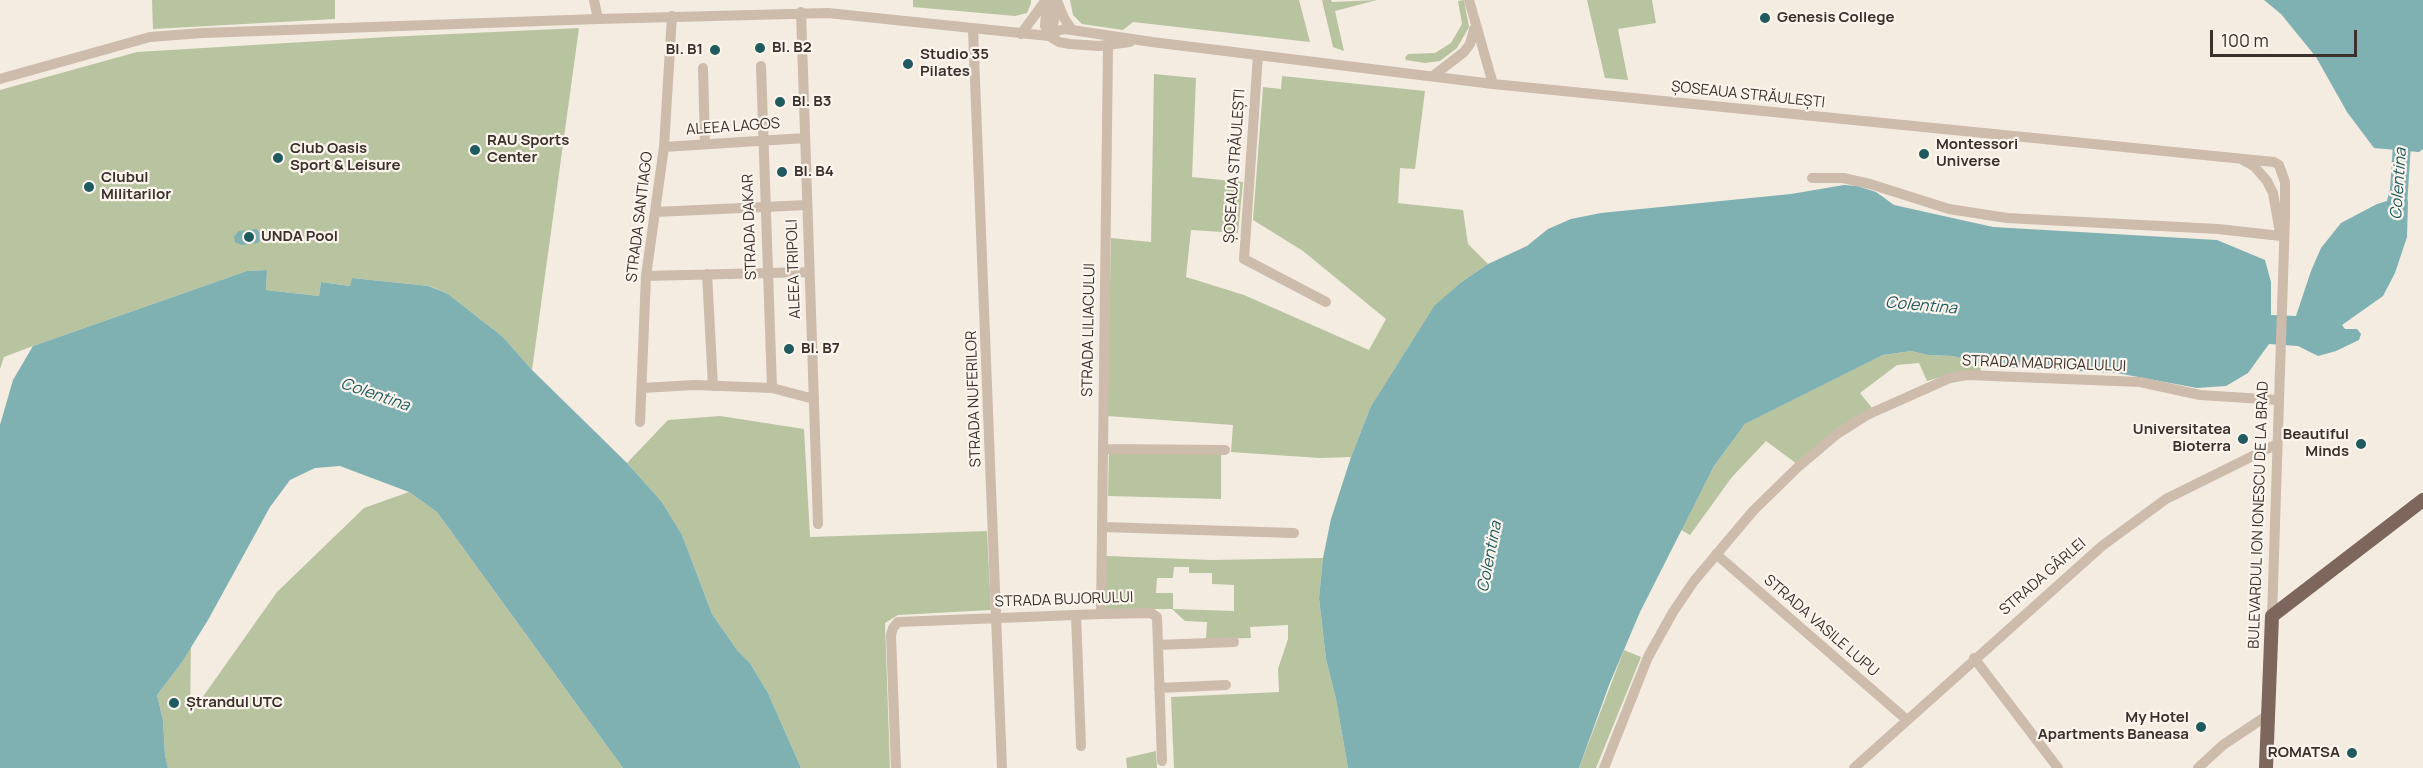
<!DOCTYPE html>
<html>
<head>
<meta charset="utf-8">
<style>
  body { margin:0 }
  #map { position:relative; width:2423px; height:768px; overflow:hidden; background:#f4ebe1; font-family:Manrope,sans-serif }
  canvas { display:block }
  .scale { position:absolute; left:2210px; top:30px; width:147px; height:27px; box-sizing:border-box; border:3px solid #3b302b; border-top:0; padding-left:8px; font-size:18px; line-height:21px; white-space:nowrap; color:#3b302b; -webkit-text-stroke:4px #fbf5ee; paint-order:stroke }
</style>
</head>
<body>
<div id="map">
<canvas width="2423" height="768"></canvas>
<div class="scale">100 m</div>
</div>
<script>
const context = document.querySelector('canvas').getContext('2d');
context.lineJoin = 'round';
function fillPath(path, color) {
  context.fillStyle = color;
  context.fill(path, 'evenodd');
}
function poly(rows) {
  const path = new Path2D();
  for (const r of rows) {
    path.moveTo(r[0], r[1]);
    for (let i = 2; i < r.length; i += 2) path.lineTo(r[i], r[i + 1]);
  }
  return path;
}
function trace(path, color, width, dash) {
  context.strokeStyle = color;
  context.lineWidth = width;
  context.lineCap = dash ? 'butt' : 'round';
  context.setLineDash(dash || []);
  context.stroke(path);
}
function label(font, color, halo, rows, align = 'center') {
  context.font = font + ' Manrope,sans-serif';
  context.lineWidth = 4.5;
  context.setLineDash([]);
  context.textBaseline = 'middle';
  context.strokeStyle = halo;
  context.fillStyle = color;
  for (const [text, x, y, turn = 0] of rows) {
    context.save();
    context.translate(x, y);
    context.rotate((+turn || 0) * Math.PI / 180);
    context.textAlign = isNaN(turn) ? turn : align;
    if (halo) context.strokeText(text, 0, 0);
    context.fillText(text, 0, 0);
    context.restore();
  }
}
fillPath(poly([
  [152,0,335,0,335,19,153,29],
  [913,0,1031,0,1031,3,1027,13,1015,16,913,7],
  [1070,0,1299,0,1310,42,1133,22,1123,30,1082,24,1073,15],
  [1322,0,1331,0,1332,2,1377,0,1335,11,1344,51,1333,47],
  [1464,0,1469,27,1457,48,1440,61,1425,63,1406,60,1405,58,1408,54,1435,53,1451,43,1462,24,1458,1],
  [1587,0,1652,0,1656,23,1618,29,1628,80,1605,78],
  [579,28,532,370,503,337,448,294,430,286,352,278,351,286,321,282,319,296,266,290,267,270,247,271,33,346,4,357,0,369,0,90,137,52,387,37],
  [1154,74,1196,78,1192,177,1243,182,1238,233,1191,230,1186,277,1244,295,1369,350,1386,319,1303,251,1253,220,1263,87,1281,89,1282,76,1425,91,1415,169,1400,168,1398,203,1463,210,1468,244,1488,264,1463,281,1413,340,1371,406,1351,457,1320,458,1231,452,1233,425,1107,416,1111,238,1151,242],
  [1911,351,1928,355,1953,356,1982,364,1980,372,1948,375,1927,381,1919,363,1897,365,1860,393,1872,408,1797,464,1766,441,1732,477,1690,535,1681,530,1714,466,1745,424,1883,355],
  [720,416,804,429,810,537,987,531,991,610,898,615,885,623,890,768,801,768,768,693,750,663,737,650,712,614,682,535,662,502,627,463,668,420],
  [1109,453,1221,453,1221,499,1108,496],
  [409,492,437,512,623,768,168,768,165,755,163,720,157,695,180,665,191,644,190,715,277,592,364,508],
  [1106,556,1212,560,1323,558,1319,598,1326,659,1336,699,1348,768,1174,768,1171,697,1279,692,1278,669,1288,639,1288,625,1250,627,1251,638,1206,639,1207,622,1185,621,1172,609,1105,609],
  [1174,567,1189,567,1189,573,1212,573,1212,584,1234,585,1234,611,1173,609,1173,593,1156,593,1157,578,1173,578],
  [1624,650,1641,657,1596,768,1579,768],
  [1156,751,1157,768,1127,768,1126,758]
]), '#b8c4a0');
fillPath(poly([
  [2264,0,2423,0,2423,149,2419,152,2374,148,2347,112,2316,57,2281,14],
  [2392,181,2403,183,2408,202,2407,237,2395,273,2383,296,2342,325,2345,329,2357,329,2361,334,2359,340,2336,351,2318,356,2298,346,2269,344,2248,373,2226,386,2197,388,2117,373,2015,368,1982,364,1953,356,1928,355,1911,351,1883,355,1745,424,1714,466,1640,612,1609,685,1579,768,1348,768,1336,699,1326,659,1319,598,1323,558,1331,519,1351,457,1371,406,1435,305,1463,281,1488,264,1527,246,1548,229,1571,219,1601,213,1791,194,1844,185,1857,186,1876,192,1894,205,1993,227,2217,240,2265,260,2271,282,2271,315,2296,316,2311,271,2321,248,2341,223,2377,204,2387,201],
  [256,229,263,235,258,243,241,245,235,242,234,236,239,231],
  [267,270,266,290,319,296,321,282,350,286,352,278,429,286,448,294,503,337,532,370,627,463,662,502,682,535,712,614,737,650,750,663,768,693,801,768,623,768,437,512,409,492,340,466,315,468,290,480,270,507,208,620,180,665,157,695,163,720,165,755,168,768,0,768,0,425,13,380,33,346,247,271]
]), '#7fb0b2');
trace(poly([
  [2398,206,2403,128]
]), '#7fb0b2', 18);
trace(poly([
  [594,0,598,19],
  [1469,0,1493,84],
  [1057,1,1064,18,1072,30],
  [1047,2,1045,26,1049,36],
  [801,12,818,524],
  [973,29,1002,768],
  [1021,34,1046,0],
  [1049,36,1057,31,1065,29,1152,42,1493,84,2274,162,2279,165,2285,182,2285,217,2272,616],
  [1050,36,1054,21,1055,0],
  [1258,55,1244,259,1326,302],
  [761,66,772,388],
  [703,68,705,144],
  [1433,76,1464,52,1470,44,1474,29],
  [0,79,150,37,202,33,598,19,828,13,1049,36,1059,42,1070,44,1099,46,1130,42],
  [664,147,805,138],
  [2243,160,2254,166,2267,181,2273,193,2280,233],
  [1812,178,1843,178,1870,184,1949,209,2007,218,2218,229,2281,236],
  [655,212,807,205],
  [707,274,713,386],
  [646,276,809,272],
  [642,388,695,385,772,388,814,399],
  [640,422,646,276,664,147,672,16],
  [1103,449,1225,450],
  [1102,527,1294,533],
  [1716,554,1907,720],
  [1101,614,1108,46],
  [1076,615,1081,746],
  [1158,645,1234,642],
  [1974,658,2058,768],
  [1159,688,1226,685],
  [896,768,891,635,893,628,898,622,1101,614,1151,613,1157,617,1162,761],
  [1604,768,1648,657,1673,612,1694,581,1753,511,1798,467,1837,434,1867,415,1950,378,1967,375,2140,382,2200,395,2279,400],
  [1854,768,2102,546,2166,499,2277,444],
  [2198,768,2223,745,2268,715]
]), '#cdbbac', 10);
trace(poly([
  [2266,768,2272,616,2423,500]
]), '#7d675c', 14);
for (const [x, y, r, color] of [
  [1765,18,6,"#1f5a5e"],
  [760,48,6,"#1f5a5e"],
  [715,50,6,"#1f5a5e"],
  [908,64,6,"#1f5a5e"],
  [780,102,6,"#1f5a5e"],
  [475,150,6,"#1f5a5e"],
  [1924,154,6,"#1f5a5e"],
  [278,158,6,"#1f5a5e"],
  [782,172,6,"#1f5a5e"],
  [89,187,6,"#1f5a5e"],
  [249,237,6,"#1f5a5e"],
  [789,349,6,"#1f5a5e"],
  [2243,439,6,"#1f5a5e"],
  [2361,444,6,"#1f5a5e"],
  [174,703,6,"#1f5a5e"],
  [2201,727,6,"#1f5a5e"],
  [2352,753,6,"#1f5a5e"]
]) {
  const dot = new Path2D();
  dot.arc(x, y, r, 0, 2 * Math.PI);
  context.fillStyle = color;
  context.fill(dot);
  trace(dot, '#fbf5ee', 2);
}
label('bold 15px', '#3b302b', '#fbf5ee', [
  ["Genesis College",1777,18],
  ["Bl. B2",772,48],
  ["Bl. B1",703,50,"right"],
  ["Studio 35",920,55],
  ["Pilates",920,72],
  ["Bl. B3",792,102],
  ["RAU Sports",487,141],
  ["Center",487,158],
  ["Montessori",1936,145],
  ["Universe",1936,162],
  ["Club Oasis",290,149],
  ["Sport & Leisure",290,166],
  ["Bl. B4",794,172],
  ["Clubul",101,178],
  ["Militarilor",101,195],
  ["UNDA Pool",261,237],
  ["Bl. B7",801,349],
  ["Universitatea",2231,430,"right"],
  ["Bioterra",2231,447,"right"],
  ["Beautiful",2349,435,"right"],
  ["Minds",2349,452,"right"],
  ["Ștrandul UTC",186,703],
  ["My Hotel",2189,718,"right"],
  ["Apartments Baneasa",2189,735,"right"],
  ["ROMATSA",2340,753,"right"]
], 'left');
label('15px', '#3b302b', '#fbf5ee', [
  ["ȘOSEAUA STRĂULEȘTI",1748,95,6],
  ["ALEEA LAGOS",733,127,-4],
  ["ȘOSEAUA STRĂULEȘTI",1235,166,-86],
  ["STRADA SANTIAGO",640,217,-83],
  ["STRADA DAKAR",750,227,-92],
  ["ALEEA TRIPOLI",794,269,-92],
  ["STRADA LILIACULUI",1089,330,-89],
  ["STRADA MADRIGALULUI",2044,364,2],
  ["STRADA NUFERILOR",974,399,-92],
  ["BULEVARDUL ION IONESCU DE LA BRAD",2259,515,-88],
  ["STRADA GÂRLEI",2043,577,-41],
  ["STRADA BUJORULUI",1064,600,-2],
  ["STRADA VASILE LUPU",1821,626,41]
]);
label('italic 16px', '#1f5a5e', '#fbf5ee', [
  ["Colentina",2399,184,-86],
  ["Colentina",1921,306,5],
  ["Colentina",375,395,19],
  ["Colentina",1490,557,-79]
]);
</script>
</body>
</html>
